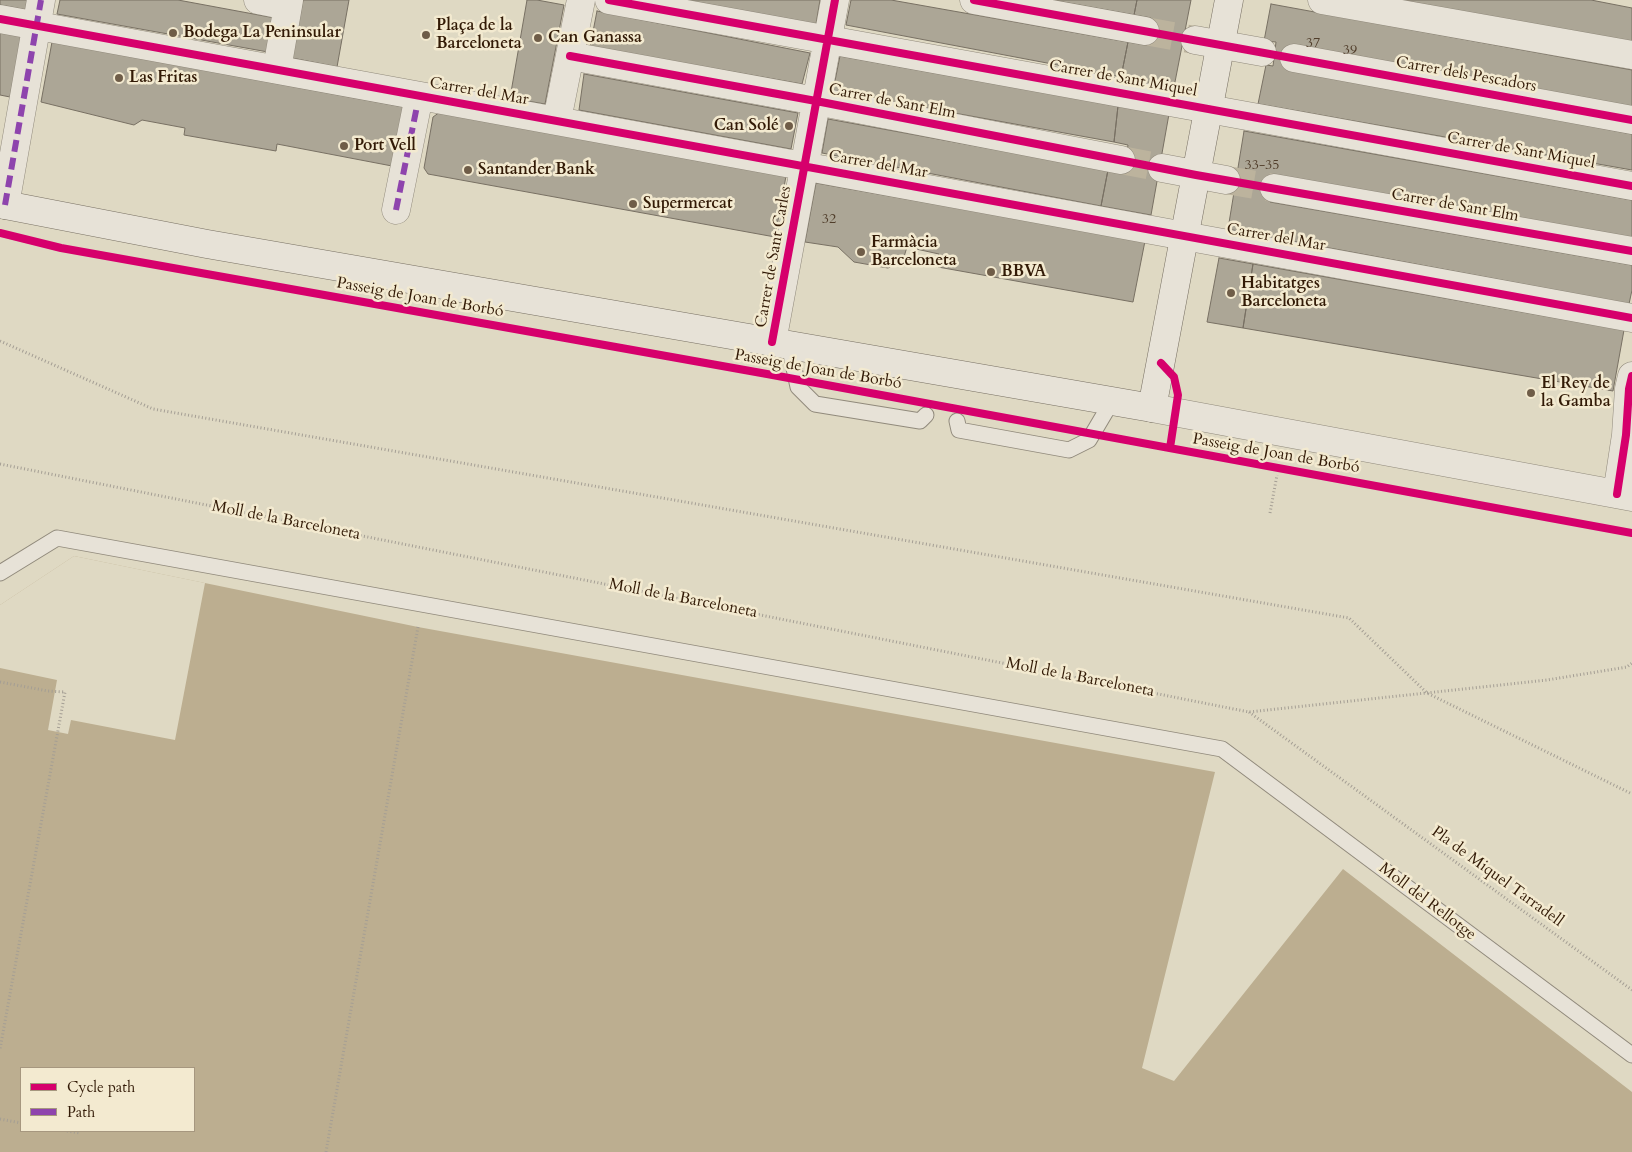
<!DOCTYPE html>
<html>
<head>
<meta charset="utf-8">
<style>
  body { margin:0 }
  #map { position:relative; width:1632px; height:1152px; overflow:hidden; background:#dfd9c3; font-family:Cardo,serif }
  canvas { display:block }
  .legend { position:absolute; left:20px; top:1067px; width:175px; height:65px; box-sizing:border-box; background:#f3ead0; border:1px solid #a6977f; margin:0; padding:6px 9px; list-style:none; font-size:15px; color:#321a06 }
  .legend li { display:flex; align-items:center; gap:10px; height:25px }
  .legend b { width:25px; border:1px solid #a6977f }
</style>
</head>
<body>
<div id="map">
<canvas width="1632" height="1152"></canvas>
<ul class="legend">
<li><b style="height:6px;background:#d6006c"></b>Cycle path</li>
<li><b style="height:6px;background:#8e44ad"></b>Path</li>
</ul>
</div>
<script>
const context = document.querySelector('canvas').getContext('2d');
context.lineJoin = 'round';
function fillPath(path, color) {
  context.fillStyle = color;
  context.fill(path, 'evenodd');
}
function poly(rows) {
  const path = new Path2D();
  for (const r of rows) {
    path.moveTo(r[0], r[1]);
    for (let i = 2; i < r.length; i += 2) path.lineTo(r[i], r[i + 1]);
  }
  return path;
}
function trace(path, color, width, dash) {
  context.strokeStyle = color;
  context.lineWidth = width;
  context.lineCap = dash ? 'butt' : 'round';
  context.setLineDash(dash || []);
  context.stroke(path);
}
function label(font, color, halo, rows, align = 'center') {
  context.font = font + ' Cardo,serif';
  context.lineWidth = 5;
  context.setLineDash([]);
  context.textBaseline = 'middle';
  context.strokeStyle = halo;
  context.fillStyle = color;
  for (const [text, x, y, turn = 0] of rows) {
    context.save();
    context.translate(x, y);
    context.rotate((+turn || 0) * Math.PI / 180);
    context.textAlign = isNaN(turn) ? turn : align;
    if (halo) context.strokeText(text, 0, 0);
    context.fillText(text, 0, 0);
    context.restore();
  }
}
fillPath(poly([
  [74,556,418,627,1215,772,1142,1068,1174,1081,1343,869,1632,1092,1632,1152,0,1152,0,605],
  [21,1068,194,1068,194,1131,21,1131]
]), '#bcae90');
fillPath(poly([
  [74,556,205,583,175,740,71,720,68,734,48,730,57,680,0,668,0,605]
]), '#dfd9c3');
const building = poly([
  [0,0,28,0,26,10,0,5,0,0],
  [60,0,178,0,275,18,268,52,57,14,60,0],
  [303,0,349,0,337,67,292,58,303,0],
  [527,0,537,0,564,5,545,104,510,98,527,0],
  [684,0,820,0,816,24,684,0],
  [851,0,891,0,1128,42,1121,77,846,25,851,0],
  [1051,0,1137,0,1134,15,1051,0],
  [1137,0,1191,0,1174,87,1121,77,1128,42,1147,45,1151,18,1134,15,1137,0],
  [1399,0,1591,0,1632,8,1632,42,1399,0],
  [1271,4,1632,70,1632,107,1290,69,1632,134,1632,170,1258,104,1266,65,1273,66,1276,42,1264,41,1271,4],
  [597,11,810,53,802,84,590,47,597,11],
  [0,32,22,36,10,97,0,95,0,32],
  [52,42,404,107,392,166,277,144,276,151,184,135,185,128,142,120,134,125,41,102,52,42],
  [840,56,1118,106,1114,142,833,91,840,56],
  [584,74,798,113,791,149,579,110,584,74],
  [1118,106,1169,114,1151,215,1101,206,1108,170,1123,172,1128,145,1114,142,1118,106],
  [440,112,786,176,775,237,428,174,424,168,433,117,440,112],
  [828,119,1108,170,1101,206,822,153,828,119],
  [1244,131,1632,200,1632,238,1274,175,1270,202,1632,265,1632,290,1629,304,1228,229,1244,131],
  [816,183,1145,241,1133,302,938,267,939,254,907,247,903,260,888,268,854,262,838,247,805,242,816,183],
  [1219,258,1253,264,1243,328,1207,322,1219,258],
  [1253,264,1624,330,1613,391,1243,328,1253,264]
]);
fillPath(building, '#aca696');
trace(building, '#787063', 1);
trace(poly([
  [1145,31,1195,40],
  [1121,160,1162,168],
  [1226,180,1274,188]
]), '#bcb39d', 28, [28, 14]);
const lane = poly([
  [789,345,798,387,815,404,920,421,926,415],
  [957,421,959,430,1069,450,1089,440,1112,401],
  [0,573,57,538,1222,749,1632,1055]
]);
const street = poly([
  [258,0,288,6],
  [609,0,1632,186],
  [974,0,1145,31],
  [1322,0,1632,55],
  [0,19,1632,318],
  [1195,40,1262,52],
  [570,56,816,101,1121,160],
  [1294,58,1632,120],
  [277,69,289,0],
  [557,120,581,0],
  [1162,168,1226,180],
  [1274,188,1632,251],
  [5,205,41,0],
  [396,210,417,106],
  [772,342,835,0],
  [1152,408,1632,497],
  [1617,494,1626,435,1629,389,1632,376]
]);
const secondary = poly([
  [0,204,207,244,1152,408,1229,0]
]);
trace(lane, '#918a7c', 17);
trace(street, '#918a7c', 29);
trace(secondary, '#787063', 29);
trace(poly([
  [0,341,153,409,1349,618,1427,693,1632,794],
  [0,464,1249,712,1547,680,1627,667,1632,663],
  [1270,513,1277,475],
  [0,682,48,691,65,692,0,1049],
  [1249,712,1632,990],
  [0,1119,21,1123],
  [67,1131,80,1133],
  [326,1152,418,627]
]), '#a49e94', 3, [1, 2.5]);
trace(lane, '#e7e2d7', 15);
trace(street, '#e7e2d7', 28);
trace(secondary, '#e7e2d7', 28);
trace(poly([
  [5,205,41,0],
  [396,210,417,106]
]), '#8e44ad', 6, [12, 6]);
trace(poly([
  [609,0,1632,186],
  [974,0,1632,120],
  [0,19,1632,318],
  [570,56,816,101,1196,175,1632,251],
  [0,233,61,248,767,374,1632,533],
  [772,342,835,0],
  [1161,363,1174,377,1178,395,1170,448],
  [1617,494,1626,435,1629,389,1632,376]
]), '#d6006c', 8);
for (const [x, y, r, color] of [
  [173,33,5,"#6f5d48"],
  [426,35,5,"#6f5d48"],
  [538,38,5,"#6f5d48"],
  [119,78,5,"#6f5d48"],
  [789,126,5,"#6f5d48"],
  [344,146,5,"#6f5d48"],
  [468,170,5,"#6f5d48"],
  [633,204,5,"#6f5d48"],
  [861,252,5,"#6f5d48"],
  [991,272,5,"#6f5d48"],
  [1231,293,5,"#6f5d48"],
  [1531,393,5,"#6f5d48"]
]) {
  const dot = new Path2D();
  dot.arc(x, y, r, 0, 2 * Math.PI);
  context.fillStyle = color;
  context.fill(dot);
  trace(dot, '#f3ead0', 2);
}
label('14px', '#503d2a', null, [
  ["37",1313,44],
  ["39",1350,51],
  ["33-35",1262,166],
  ["32",829,220]
]);
label('bold 16px', '#321a06', '#f3ead0', [
  ["Plaça de la",436,26],
  ["Barceloneta",436,44],
  ["Bodega La Peninsular",183,33],
  ["Can Ganassa",548,38],
  ["Las Fritas",129,78],
  ["Can Solé",779,126,"right"],
  ["Port Vell",354,146],
  ["Santander Bank",478,170],
  ["Supermercat",643,204],
  ["Farmàcia",871,243],
  ["Barceloneta",871,261],
  ["BBVA",1001,272],
  ["Habitatges",1241,284],
  ["Barceloneta",1241,302],
  ["El Rey de",1541,384],
  ["la Gamba",1541,402]
], 'left');
label('16px', '#321a06', '#f3ead0', [
  ["Carrer dels Pescadors",1466,75,10],
  ["Carrer de Sant Miquel",1123,79,10],
  ["Carrer del Mar",479,92,10],
  ["Carrer de Sant Elm",892,102,11],
  ["Carrer de Sant Miquel",1521,151,10],
  ["Carrer del Mar",878,165,10],
  ["Carrer de Sant Elm",1455,206,10],
  ["Carrer del Mar",1276,238,10],
  ["Carrer de Sant Carles",774,257,-80],
  ["Passeig de Joan de Borbó",420,298,10],
  ["Passeig de Joan de Borbó",818,370,10],
  ["Passeig de Joan de Borbó",1276,454,10],
  ["Moll de la Barceloneta",286,521,11],
  ["Moll de la Barceloneta",683,599,11],
  ["Moll de la Barceloneta",1080,678,11],
  ["Pla de Miquel Tarradell",1497,877,36],
  ["Moll del Rellotge",1427,902,37]
]);
</script>
</body>
</html>
